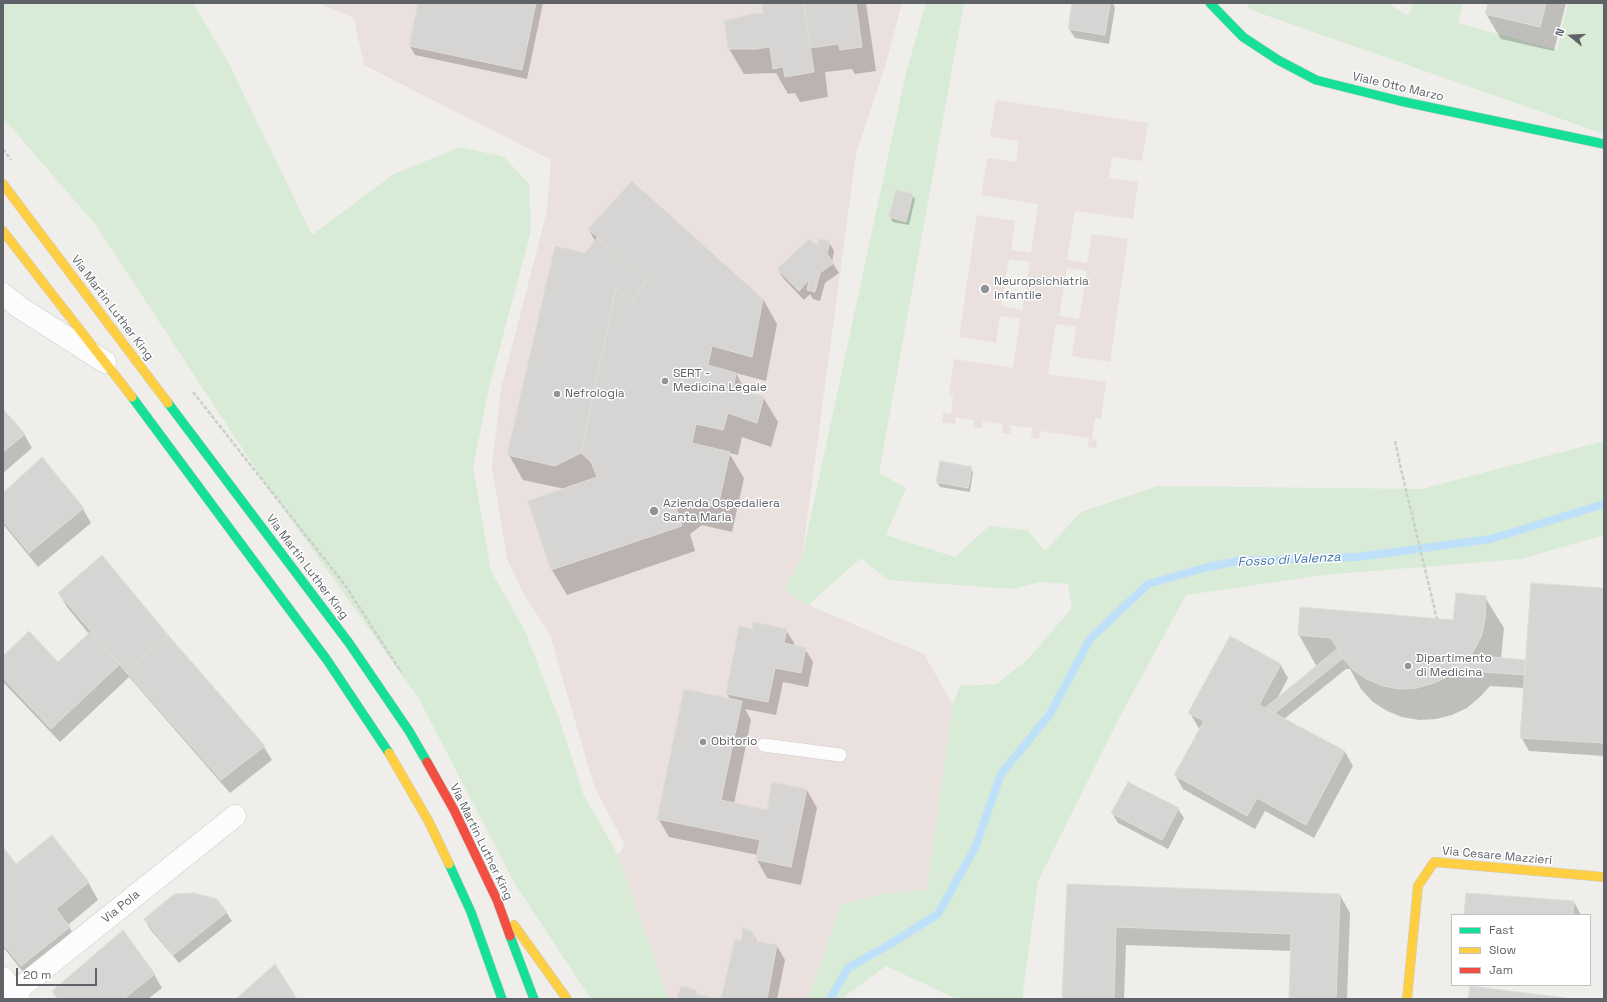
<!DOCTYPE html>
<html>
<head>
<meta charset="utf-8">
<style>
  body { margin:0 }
  #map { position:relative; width:1607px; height:1002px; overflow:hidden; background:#efeeea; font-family:"Space Grotesk",sans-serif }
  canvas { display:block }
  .frame { position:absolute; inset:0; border:4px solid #5f6368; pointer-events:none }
  .legend { position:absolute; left:1451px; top:914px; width:140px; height:72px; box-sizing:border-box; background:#fff; border:1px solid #bfc1c3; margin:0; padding:5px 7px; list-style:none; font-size:12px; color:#5f6368 }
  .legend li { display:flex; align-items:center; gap:8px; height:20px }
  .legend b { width:20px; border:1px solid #bfc1c3 }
  .north { position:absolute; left:1551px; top:16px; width:40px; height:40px; -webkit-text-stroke:3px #fff; paint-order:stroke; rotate:288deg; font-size:11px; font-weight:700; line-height:16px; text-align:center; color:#5f6368 }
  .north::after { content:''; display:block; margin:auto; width:14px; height:18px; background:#5f6368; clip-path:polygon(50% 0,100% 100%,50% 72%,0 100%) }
  .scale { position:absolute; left:16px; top:968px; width:81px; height:18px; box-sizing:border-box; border:2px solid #5f6368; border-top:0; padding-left:5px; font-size:12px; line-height:14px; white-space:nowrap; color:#5f6368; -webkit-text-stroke:3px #fff; paint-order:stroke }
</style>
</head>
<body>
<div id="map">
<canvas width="1607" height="1002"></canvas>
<div class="frame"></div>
<ul class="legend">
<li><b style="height:5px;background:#16e098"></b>Fast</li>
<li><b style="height:5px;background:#ffcf43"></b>Slow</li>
<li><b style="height:5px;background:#f24e42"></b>Jam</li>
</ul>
<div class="north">N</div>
<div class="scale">20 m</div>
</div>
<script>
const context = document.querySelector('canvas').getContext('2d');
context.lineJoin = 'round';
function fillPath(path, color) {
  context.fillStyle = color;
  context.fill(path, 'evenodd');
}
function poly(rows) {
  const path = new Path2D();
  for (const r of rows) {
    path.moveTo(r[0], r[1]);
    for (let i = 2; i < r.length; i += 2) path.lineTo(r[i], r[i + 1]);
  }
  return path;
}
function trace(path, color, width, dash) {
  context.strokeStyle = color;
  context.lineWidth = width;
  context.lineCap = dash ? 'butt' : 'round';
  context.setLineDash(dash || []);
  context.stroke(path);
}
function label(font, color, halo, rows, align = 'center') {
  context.font = font + ' "Space Grotesk",sans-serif';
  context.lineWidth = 3;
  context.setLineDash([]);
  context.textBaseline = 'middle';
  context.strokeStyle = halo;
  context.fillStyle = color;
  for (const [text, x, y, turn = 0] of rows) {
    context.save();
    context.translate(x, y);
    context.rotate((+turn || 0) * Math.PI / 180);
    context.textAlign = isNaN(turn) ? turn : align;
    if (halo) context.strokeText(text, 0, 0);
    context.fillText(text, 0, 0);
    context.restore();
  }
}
fillPath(poly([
  [318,3,902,3,884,70,856,154,802,557,784,590,808,605,924,654,953,705,927,889,881,894,841,905,808,999,668,999,618,855,625,845,594,786,550,635,524,594,507,559,492,466,501,389,547,211,551,160,364,65,354,18],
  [996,100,1148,123,1142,161,1112,157,1109,178,1138,182,1133,219,1075,211,1067,260,1087,263,1092,234,1128,239,1110,362,1072,356,1076,327,1056,324,1048,374,1106,382,1101,419,1095,418,1092,439,1097,440,1096,448,1088,447,1089,438,1040,431,1039,439,1031,438,1032,428,1011,425,1010,434,1002,433,1003,424,983,421,982,429,973,427,974,420,956,417,955,424,942,422,943,413,951,414,953,396,949,395,954,359,1013,368,1020,319,1000,316,996,343,959,337,977,215,1015,221,1011,250,1031,253,1038,204,981,195,987,158,1016,162,1019,141,990,137],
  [1009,259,1030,262,1022,310,1001,306],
  [1067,268,1087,271,1079,319,1059,316]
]), '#eae0de');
fillPath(poly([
  [3,3,193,3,229,64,312,235,394,174,460,147,504,157,529,184,531,231,489,388,473,467,491,571,525,631,561,724,583,794,618,855,668,999,591,999,515,884,419,699,263,480,95,224,3,118],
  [926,3,964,3,879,473,906,488,886,535,955,557,989,526,1027,530,1045,551,1081,512,1158,486,1422,489,1604,441,1604,535,1521,559,1323,575,1186,595,1117,722,1038,881,1022,999,957,999,886,966,845,996,844,999,808,999,841,905,881,894,927,889,953,705,960,686,997,684,1029,658,1072,608,1068,584,1040,582,1013,589,888,580,861,558,808,605,784,590,802,557,906,73],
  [1246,3,1388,3,1408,16,1413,3,1463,3,1458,23,1557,50,1568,3,1604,3,1604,134,1251,10]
]), '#d8ebd6');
fillPath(poly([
  [419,3,543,3,527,79,415,55,410,46],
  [763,3,866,3,876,71,855,74,852,69,825,72,828,97,800,102,795,93,788,94,776,73,744,74,729,49,764,14],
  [1073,3,1113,3,1115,8,1109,44,1075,38,1069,29],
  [1489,3,1566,3,1554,51,1501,39,1486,14],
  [912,195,915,199,909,225,893,222,890,217],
  [589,230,763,299,777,324,766,381,736,373,747,394,763,397,778,422,771,447,742,437,738,455,729,453,744,478,732,532,702,525,690,534,695,551,567,595,552,570,530,501,565,489,523,480,509,455,585,255,596,242],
  [829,242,834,251,832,262,839,273,825,283,820,301,813,299,810,294,804,300,784,279,778,270],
  [3,410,24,434,32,448,3,473],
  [42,458,83,509,91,523,38,567,3,524,3,494],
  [971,468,973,472,970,492,940,487,937,482],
  [1604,589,1604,756,1529,751,1521,737,1525,688,1490,686,1480,697,1467,708,1452,715,1436,719,1419,720,1402,717,1387,711,1373,702,1361,689,1350,669,1346,669,1284,719,1345,752,1353,766,1314,838,1265,811,1255,829,1183,789,1175,775,1201,729,1198,727,1190,713,1280,664,1288,678,1277,699,1317,667,1299,635,1454,621,1485,597,1504,628,1501,659,1527,661],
  [59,593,168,636,264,747,272,760,230,793,129,677,60,742,3,682,3,657,58,663,89,634,67,607],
  [753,630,786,630,794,643,794,646,805,649,813,662,808,687,783,682,776,715,745,709,751,720,734,804,767,811,807,790,817,808,801,885,767,878,757,860,758,855,669,837,658,818,731,700,727,694],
  [1128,783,1178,809,1184,818,1168,849,1118,823,1112,813],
  [3,849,16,865,88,882,98,900,68,925,80,945,32,983,3,947],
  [1068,885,1340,895,1350,913,1347,999,1290,999,1292,951,1126,945,1124,999,1063,999],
  [1574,902,1581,915,1465,915],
  [226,912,232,921,179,963,150,929,145,920],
  [753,934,758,943,777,946,785,960,777,999,722,999,741,942],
  [154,974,162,988,148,999,57,999]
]), '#0003');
trace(poly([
  [830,999,848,968,892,943,938,914,975,848,1001,774,1050,714,1090,639,1148,584,1208,567,1238,561,1357,557,1491,539,1604,504]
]), '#bfe0f9', 8);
const building = poly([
  [418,3,536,3,522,70,409,46,418,3],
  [762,3,804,3,814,72,785,77,783,67,773,69,770,47,756,49,728,49,724,21,752,14,763,13,762,3],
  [804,3,856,3,862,47,840,50,838,44,811,48,804,3],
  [1072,3,1110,3,1105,35,1068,29,1072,3],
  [1488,3,1546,3,1540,27,1485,14,1488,3],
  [632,181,763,299,752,357,712,346,708,365,736,373,733,390,764,396,757,423,728,413,723,430,696,424,692,443,730,452,718,507,687,500,676,508,682,526,551,570,528,501,597,477,591,462,581,453,616,288,632,301,646,281,588,229,632,181],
  [896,190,913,194,906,222,889,217,896,190],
  [597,238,646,281,632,301,616,288,581,453,555,466,507,455,555,246,585,253,597,238],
  [809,239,818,246,819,239,830,241,827,254,834,263,820,273,815,292,807,290,809,280,799,291,777,269,809,239],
  [3,409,25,434,3,452,3,409],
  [42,457,84,508,29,553,3,521,3,493,42,457],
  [940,461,972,467,968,488,936,482,940,461],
  [102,555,168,635,126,672,58,593,102,555],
  [1531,583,1604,588,1604,743,1520,738,1531,583],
  [1456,593,1486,596,1485,620,1481,637,1473,652,1462,665,1456,670,1449,676,1434,683,1417,688,1400,689,1383,686,1367,679,1353,670,1342,657,1331,638,1298,635,1300,607,1453,620,1456,593],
  [753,622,787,629,784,643,806,648,801,673,775,668,768,702,726,694,739,626,752,629,753,622],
  [29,631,58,662,90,632,120,664,51,729,3,678,3,656,29,631],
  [168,635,265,746,221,780,126,672,168,635],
  [1230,636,1281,664,1259,705,1345,751,1306,825,1257,798,1247,816,1174,775,1204,721,1188,713,1230,636],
  [1337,649,1343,658,1275,713,1265,708,1337,649],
  [1471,655,1526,660,1525,675,1456,670,1471,655],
  [684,689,742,701,721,800,767,810,772,782,807,789,791,867,756,860,760,840,657,819,684,689],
  [1128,782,1179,808,1162,840,1111,813,1128,782],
  [52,835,89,882,56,909,70,927,21,966,3,944,3,847,16,864,52,835],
  [1067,884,1340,894,1336,999,1289,999,1291,934,1116,927,1114,999,1062,999,1067,884],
  [194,893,217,899,227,912,173,955,144,919,174,894,194,893],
  [1466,893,1574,901,1573,915,1464,915,1466,893],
  [743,928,751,931,754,934,755,937,754,941,777,945,767,999,721,999,735,939,741,941,743,928],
  [123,930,155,974,125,998,126,999,57,999,52,991,123,930],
  [275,964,297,999,236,999,275,964],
  [681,986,697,990,696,994,720,999,677,999,681,986],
  [1470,986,1566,998,1566,999,1468,999,1470,986]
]);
fillPath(building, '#d6d5d3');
trace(building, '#deddd9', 1);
const lane = poly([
  [764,745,840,755]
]);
const street = poly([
  [3,294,19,307,105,362],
  [3,978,19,999],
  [6,999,235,816]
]);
const fast = poly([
  [1210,3,1243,37,1278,60,1316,80,1400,101,1604,144],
  [132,397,327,660,389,753],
  [168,403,349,643,409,731,427,762],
  [449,864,471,912,502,999],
  [510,936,534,999]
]);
const slow = poly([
  [3,184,168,403],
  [3,231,132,397],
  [389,753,429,822,449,864],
  [514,925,567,999],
  [1407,999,1418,886,1434,862,1604,877]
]);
const jam = poly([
  [427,762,454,810,497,900,510,936]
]);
trace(lane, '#cbcccc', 14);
trace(street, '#cbcccc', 23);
trace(fast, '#cacacb', 10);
trace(slow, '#cacacb', 10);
trace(jam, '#cacacb', 10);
trace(poly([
  [3,149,11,160],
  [193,392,345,585,401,672],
  [1395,441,1401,469,1437,619]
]), '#cacfcc', 2.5, [4, 2]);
trace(lane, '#fdfcfc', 13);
trace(street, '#fdfcfc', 22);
trace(fast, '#16e098', 9);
trace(slow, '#ffcf43', 9);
trace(jam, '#f24e42', 9);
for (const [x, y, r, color] of [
  [985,289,5,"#919496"],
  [665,381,4,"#919496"],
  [557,394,4,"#919496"],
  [654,511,5,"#919496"],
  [1408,666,4,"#919496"],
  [703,742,4,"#919496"]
]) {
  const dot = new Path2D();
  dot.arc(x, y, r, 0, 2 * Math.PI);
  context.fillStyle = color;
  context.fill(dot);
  trace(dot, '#fff', 1.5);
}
label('12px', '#5f6368', '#fff', [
  ["Viale Otto Marzo",1398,87,13],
  ["Via Martin Luther King",112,308,53],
  ["Via Martin Luther King",307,567,53],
  ["Via Martin Luther King",481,842,64],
  ["Via Cesare Mazzieri",1497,856,5],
  ["Via Pola",121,907,-39]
]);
label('12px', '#5f6368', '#fff', [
  ["Neuropsichiatria",994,282],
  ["infantile",994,296],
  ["SERT -",673,374],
  ["Medicina Legale",673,388],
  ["Nefrologia",565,394],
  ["Azienda Ospedaliera",663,504],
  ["Santa Maria",663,518],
  ["Dipartimento",1416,659],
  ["di Medicina",1416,673],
  ["Obitorio",711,742]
], 'left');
label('italic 13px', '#4174aa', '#fff', [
  ["Fosso di Valenza",1289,560,-3]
]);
</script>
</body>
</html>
